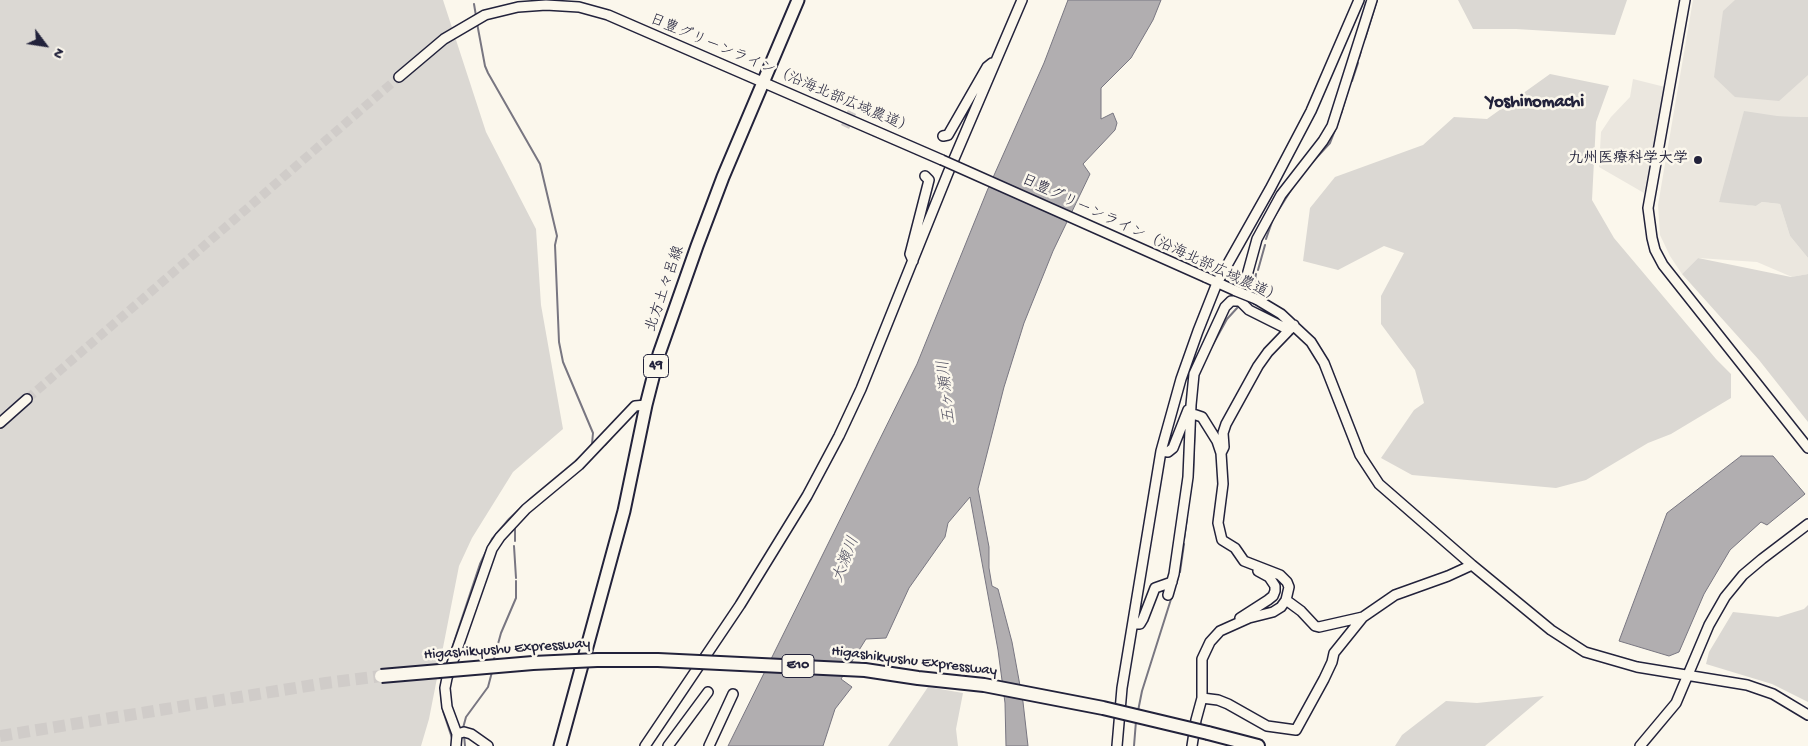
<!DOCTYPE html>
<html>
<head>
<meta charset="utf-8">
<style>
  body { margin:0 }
  #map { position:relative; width:1808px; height:746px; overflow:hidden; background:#fbf7ec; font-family:"Gochi Hand",sans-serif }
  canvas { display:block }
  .north { position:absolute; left:20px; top:20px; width:50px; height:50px; -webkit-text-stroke:4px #fbf7ec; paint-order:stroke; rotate:121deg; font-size:14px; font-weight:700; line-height:20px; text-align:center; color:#22223b }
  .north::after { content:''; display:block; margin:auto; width:18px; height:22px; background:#22223b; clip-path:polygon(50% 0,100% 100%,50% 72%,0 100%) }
</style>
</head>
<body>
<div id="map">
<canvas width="1808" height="746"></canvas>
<div class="north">N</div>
</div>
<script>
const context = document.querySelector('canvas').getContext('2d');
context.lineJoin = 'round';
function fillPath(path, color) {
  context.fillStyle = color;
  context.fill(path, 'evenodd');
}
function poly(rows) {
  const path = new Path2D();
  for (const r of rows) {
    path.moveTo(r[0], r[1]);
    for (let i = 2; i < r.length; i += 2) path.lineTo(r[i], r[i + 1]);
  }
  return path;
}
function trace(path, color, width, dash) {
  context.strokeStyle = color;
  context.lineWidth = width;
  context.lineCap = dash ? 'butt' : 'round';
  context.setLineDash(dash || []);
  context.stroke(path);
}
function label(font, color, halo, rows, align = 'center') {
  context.font = font + ' "Gochi Hand","Klee One",sans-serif';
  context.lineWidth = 5;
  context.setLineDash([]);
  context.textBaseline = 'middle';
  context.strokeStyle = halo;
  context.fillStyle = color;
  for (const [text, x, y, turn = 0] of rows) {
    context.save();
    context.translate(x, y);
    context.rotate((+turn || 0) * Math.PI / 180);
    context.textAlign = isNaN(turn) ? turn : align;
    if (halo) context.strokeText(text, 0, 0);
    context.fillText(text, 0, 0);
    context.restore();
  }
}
fillPath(poly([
  [1693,0,1808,0,1808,117,1777,116,1719,201,1756,206,1762,202,1780,204,1790,236,1808,258,1808,274,1792,277,1757,262,1698,258,1682,274,1670,256,1660,235,1658,205],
  [1633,79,1665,87,1644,193,1599,167,1601,132,1611,117,1630,97]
]), '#ebe7df');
fillPath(poly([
  [0,0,443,0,486,132,536,229,541,305,563,429,513,472,472,538,459,566,429,719,421,746,0,746],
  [1458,0,1627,0,1615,35,1516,29,1473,29],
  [1735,0,1808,0,1808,75,1779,101,1735,97,1714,77,1723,11],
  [1550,74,1609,86,1596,122,1592,200,1614,238,1716,359,1731,374,1731,398,1671,434,1648,443,1586,480,1556,488,1412,475,1381,458,1414,410,1424,403,1415,370,1381,324,1381,296,1404,253,1384,246,1338,270,1303,261,1310,208,1335,177,1423,145,1454,117,1487,119],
  [1744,111,1777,116,1808,117,1808,258,1790,236,1780,204,1762,202,1756,206,1719,202],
  [1698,258,1791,277,1808,274,1808,422,1759,360,1682,274],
  [1808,605,1808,702,1772,684,1706,664,1709,652,1733,612,1778,617,1804,609],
  [928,687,963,693,956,729,958,746,888,746],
  [1544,696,1485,746,1395,746,1402,735,1446,701,1477,703]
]), '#dbd8d3');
const water = poly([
  [1068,0,1161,0,1153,20,1131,58,1101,88,1101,119,1113,113,1117,123,1115,130,1083,164,1090,174,1053,251,1024,323,1004,387,978,489,989,547,989,568,992,586,998,589,1012,642,1023,702,1028,746,1006,746,1005,703,998,650,970,497,948,523,945,537,909,588,886,638,866,639,841,679,852,687,835,709,823,746,728,746,917,364,987,191,1044,63,1068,0],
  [1741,456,1773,456,1805,494,1767,525,1761,522,1730,550,1704,594,1679,652,1669,656,1619,641,1667,513,1741,456]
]);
fillPath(water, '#b1aeb0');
trace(water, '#787681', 1);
trace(poly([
  [474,4,476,16],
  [477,23,485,66,488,73,540,164,557,236,555,245,559,342,563,362,593,433,592,444,587,451],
  [1365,39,1377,0],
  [1359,58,1361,51],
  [1352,81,1358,63],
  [1341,114,1349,87],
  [1307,168,1330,143,1339,120],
  [1266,239,1273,219,1296,182],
  [1258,270,1265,245],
  [1251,292,1254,286,1256,274],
  [1211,348,1227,319,1238,307],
  [1196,407,1196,397],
  [605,445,612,437],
  [592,457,601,448],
  [1193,475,1195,418],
  [1187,514,1192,481],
  [1184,539,1187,518],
  [515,541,515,527],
  [514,546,516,578],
  [1180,572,1184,544],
  [1176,584,1178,577],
  [493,662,501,633,516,598,516,581],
  [446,666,480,564,492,539,509,519,530,499,578,459],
  [441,695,443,711,452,738],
  [1138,711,1142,691,1172,596],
  [463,728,466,717,488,687,492,672],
  [464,735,465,746],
  [1134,746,1136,721]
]), '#787681', 2);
trace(poly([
  [845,127,852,112],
  [27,399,399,77]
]), '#d0ccc9', 9, [9, 4.5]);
trace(poly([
  [0,736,326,683,381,676]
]), '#d0ccc9', 12, [12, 6]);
const minor = poly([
  [1685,0,1648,208,1652,238,1655,250,1663,265,1808,448],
  [399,77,444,39,485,15,518,7,546,5,579,7,608,15,942,160],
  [943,136,948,135,987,67,992,63],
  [913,261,910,254,929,180,925,176],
  [1205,277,1236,291],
  [1256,299,1281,314,1311,342,1324,363,1360,455,1379,484,1472,565,1551,630,1585,652,1637,667,1747,685,1773,694,1808,715],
  [1240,301,1249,310,1289,330],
  [1190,413,1202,417,1217,441,1221,453,1223,484,1218,523,1222,540,1235,548,1244,561,1280,575,1287,582,1289,587,1286,600,1281,607,1273,612,1249,618,1220,631,1210,642,1202,659,1202,698,1196,720,1192,746],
  [0,423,27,399],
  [1161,451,1168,452,1173,448,1188,410],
  [1221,453,1224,447,1223,433,1226,424,1258,366,1268,352,1294,325],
  [1168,595,1174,574,1188,477,1191,405,1194,374,1225,307,1231,301,1240,301,1257,239,1281,195,1323,141,1332,126,1372,0],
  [1286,600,1301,611,1315,626,1319,627,1363,617],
  [1240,618,1268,600,1273,596,1275,591,1275,586,1269,577,1258,571],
  [1133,624,1140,624,1143,619,1155,588,1172,582],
  [1202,698,1218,700,1228,704,1267,726,1296,730,1324,679,1332,662,1334,653,1363,617,1395,595,1448,576,1472,565],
  [457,734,464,732,471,734,488,746],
  [456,746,457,734,447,707,445,688,447,678,492,549,500,537,526,509,579,465,635,406,646,405],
  [645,746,740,605,807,496,839,436,861,389,948,173,1022,0],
  [668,746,708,692],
  [709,746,733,694],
  [1117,746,1122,688,1161,451,1181,379,1198,331,1217,283,1270,189,1311,111,1359,0],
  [1640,746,1676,703,1709,625,1725,597,1743,575,1762,559,1808,524]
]);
const major = poly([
  [560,746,624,511,646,405,659,354,697,246,723,177,798,0]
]);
const highway = poly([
  [1208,733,1258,746]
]);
trace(minor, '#22223b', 12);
trace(major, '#22223b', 15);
trace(highway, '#22223b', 16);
trace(minor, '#fbf7ec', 9);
trace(major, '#fbf7ec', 11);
trace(highway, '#fbf7ec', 12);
const minorBridge = poly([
  [942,160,1205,277],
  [1236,291,1256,299]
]);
const highwayBridge = poly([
  [381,676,533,663,597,660,658,660,865,670,918,678,984,685,1103,708,1208,733]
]);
trace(minorBridge, '#22223b', 12, []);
trace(highwayBridge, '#22223b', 16, []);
trace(minorBridge, '#fbf7ec', 9);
trace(highwayBridge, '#fbf7ec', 12);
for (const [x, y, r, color] of [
  [1698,160,5,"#22223b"]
]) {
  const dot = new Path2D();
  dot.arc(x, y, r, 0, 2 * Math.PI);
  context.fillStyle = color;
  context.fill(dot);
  trace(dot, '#fbf7ec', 2);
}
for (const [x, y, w] of [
  [656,366,25],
  [798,666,32]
]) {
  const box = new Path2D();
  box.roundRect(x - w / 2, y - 11.5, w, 23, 4);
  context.fillStyle = '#fbf7ec';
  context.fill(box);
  trace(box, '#22223b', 1);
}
label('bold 14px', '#22223b', null, [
  ["49",656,366],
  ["E10",798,666]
]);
label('15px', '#22223b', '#fbf7ec', [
  ["日豊グリーンライン（沿海北部広域農道）",781,75,23],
  ["日豊グリーンライン（沿海北部広域農道）",1151,240,25],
  ["北方土々呂線",666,289,-71],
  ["Higashikyushu Expressway",507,650,-4],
  ["Higashikyushu Expressway",914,662,7]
]);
label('bold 15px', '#22223b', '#fbf7ec', [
  ["九州医療科学大学",1688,160]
], 'right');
label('italic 16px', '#545364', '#fbf7ec', [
  ["五ヶ瀬川",948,392,-96],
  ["大瀬川",847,560,-69]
]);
label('bold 18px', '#22223b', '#fbf7ec', [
  ["Yoshinomachi",1535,103]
]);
</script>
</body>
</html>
